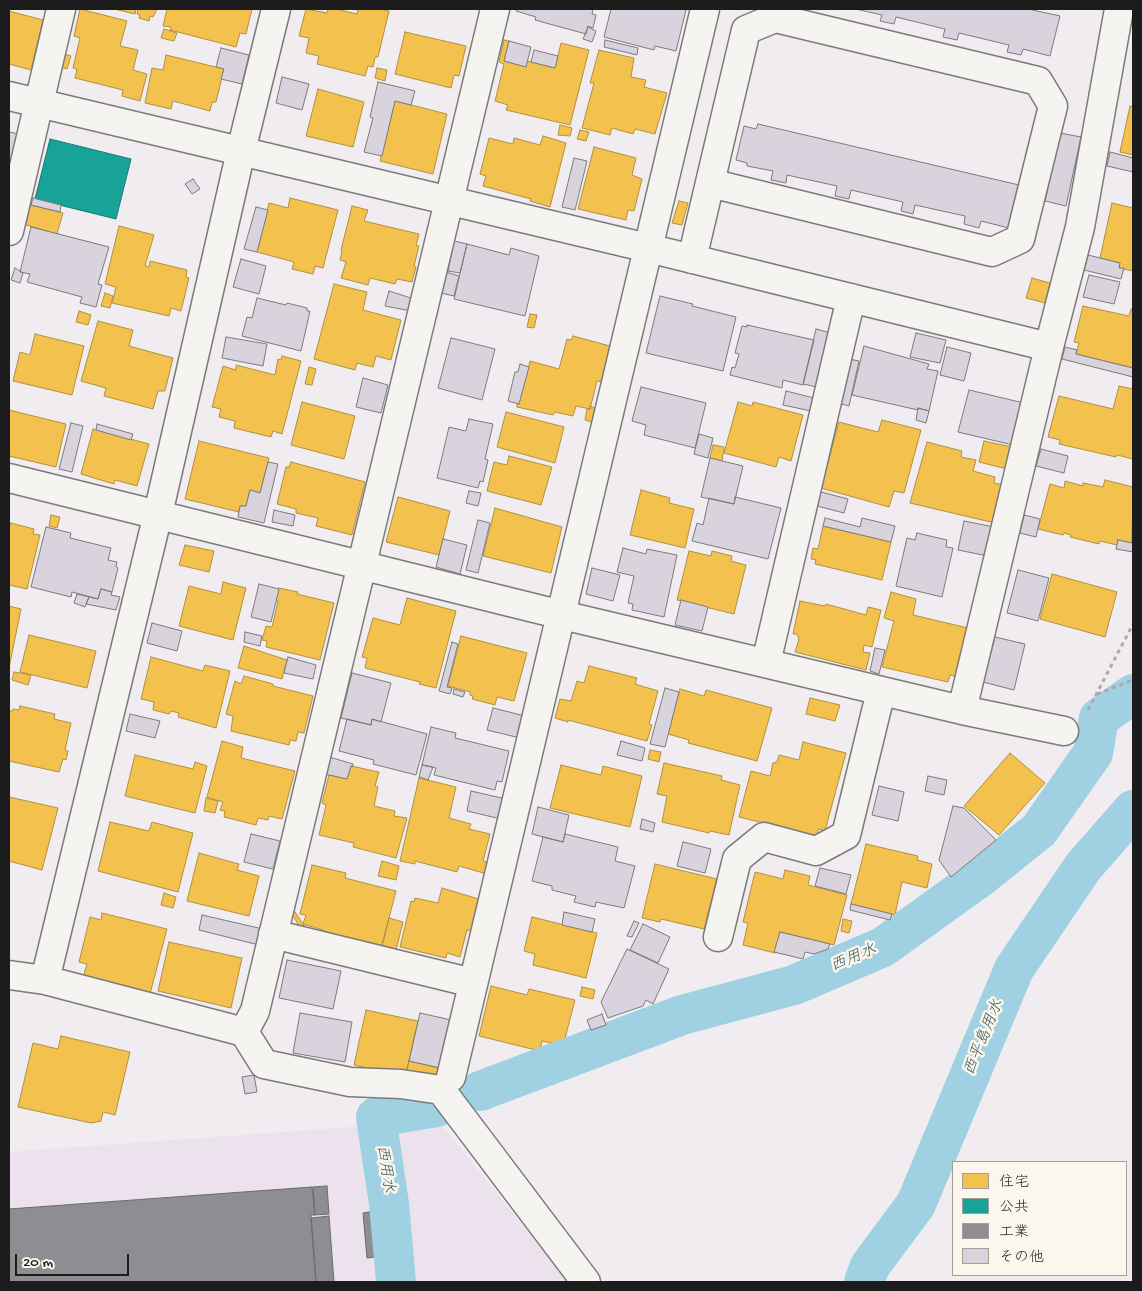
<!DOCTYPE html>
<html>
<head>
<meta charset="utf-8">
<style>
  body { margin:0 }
  #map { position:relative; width:1142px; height:1291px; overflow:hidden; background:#f1ecf0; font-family:"Gochi Hand","Klee One",sans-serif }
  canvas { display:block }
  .frame { position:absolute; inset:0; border:10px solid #1c1c1c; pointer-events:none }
  .legend { position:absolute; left:952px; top:1161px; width:175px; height:115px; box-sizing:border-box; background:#fbf7ec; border:1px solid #a29f99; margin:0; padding:6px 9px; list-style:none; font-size:15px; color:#1c1c1c }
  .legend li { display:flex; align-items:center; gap:10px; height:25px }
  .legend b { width:25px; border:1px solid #a29f99 }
  .scale { position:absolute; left:15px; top:1254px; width:114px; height:22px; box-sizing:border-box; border:2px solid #1c1c1c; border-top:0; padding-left:6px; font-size:15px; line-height:18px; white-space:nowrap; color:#1c1c1c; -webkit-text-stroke:4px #fbf7ec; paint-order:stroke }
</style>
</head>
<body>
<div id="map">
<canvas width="1142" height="1291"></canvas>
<div class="frame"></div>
<ul class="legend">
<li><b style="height:14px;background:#f2c14e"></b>住宅</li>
<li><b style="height:14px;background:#17a398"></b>公共</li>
<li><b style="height:14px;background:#8d8d92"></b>工業</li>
<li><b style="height:14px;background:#d9d3dd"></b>その他</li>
</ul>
<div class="scale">20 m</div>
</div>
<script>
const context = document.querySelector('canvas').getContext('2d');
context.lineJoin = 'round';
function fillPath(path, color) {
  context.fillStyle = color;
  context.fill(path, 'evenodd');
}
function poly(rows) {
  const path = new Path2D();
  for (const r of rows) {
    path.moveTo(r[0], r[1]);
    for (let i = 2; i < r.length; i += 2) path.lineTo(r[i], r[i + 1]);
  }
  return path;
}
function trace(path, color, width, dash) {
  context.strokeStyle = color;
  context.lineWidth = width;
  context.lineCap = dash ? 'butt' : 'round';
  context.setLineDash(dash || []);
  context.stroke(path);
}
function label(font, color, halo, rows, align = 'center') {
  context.font = font + ' "Gochi Hand","Klee One",sans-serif';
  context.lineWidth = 5;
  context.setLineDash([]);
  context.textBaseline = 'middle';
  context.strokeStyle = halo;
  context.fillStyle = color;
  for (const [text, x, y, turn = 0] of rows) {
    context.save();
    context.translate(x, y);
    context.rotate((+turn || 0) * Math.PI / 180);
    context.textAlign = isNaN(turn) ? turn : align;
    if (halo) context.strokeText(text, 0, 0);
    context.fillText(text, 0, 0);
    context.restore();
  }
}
fillPath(poly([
  [434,1115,568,1282,9,1282,9,1152,366,1126]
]), '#ebe2ee');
const homes = poly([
  [80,9,127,21,120,46,138,50,133,70,147,74,140,101,122,96,123,90,75,78,77,69,73,68,80,38,74,36,80,9],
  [114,9,157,9,153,17,150,16,149,21,139,18,140,15,137,14,138,9,136,9,135,14,114,9],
  [167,9,252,9,246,34,240,33,236,47,170,30,171,27,163,26,167,9],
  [306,9,327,13,328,9,336,9,357,14,358,9,379,9,389,11,378,57,375,57,373,67,368,66,365,76,317,64,319,56,306,53,309,38,299,36,306,9],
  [9,11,43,20,31,70,9,64,9,11],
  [164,29,177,33,174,41,161,38,164,29],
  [405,32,466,46,459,76,454,75,451,88,395,74,405,32],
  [504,40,509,41,504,61,526,67,527,61,555,68,561,43,589,50,570,125,506,110,508,105,495,101,504,64,499,62,504,40],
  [599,50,634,58,631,77,646,80,644,87,667,93,655,134,635,129,633,134,612,128,610,135,582,128,594,83,590,83,599,50],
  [64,54,71,56,67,69,61,67,64,54],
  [166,55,224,69,216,102,212,102,210,111,173,101,171,109,145,103,152,68,163,70,166,55],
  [377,68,387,70,385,81,375,78,377,68],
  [318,89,364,102,353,147,306,136,318,89],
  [395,101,447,114,433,174,380,161,395,101],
  [1130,106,1133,107,1133,155,1120,152,1130,106],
  [560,125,572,128,570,136,558,135,560,125],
  [580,130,589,132,586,141,577,139,580,130],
  [543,136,566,143,550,207,530,201,531,199,483,186,486,176,480,174,489,138,513,144,514,138,540,145,543,136],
  [594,147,636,158,632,175,642,179,634,211,628,210,626,220,578,209,594,147],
  [290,198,338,210,323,268,315,266,313,274,292,269,294,262,257,252,269,203,288,208,290,198],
  [679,201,688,203,682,225,672,223,679,201],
  [1112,203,1133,208,1133,271,1119,268,1120,263,1100,258,1112,203],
  [30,205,63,213,57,234,26,225,30,205],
  [352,206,368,210,364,221,419,234,416,245,419,246,414,266,416,267,412,282,397,279,395,284,370,278,368,285,341,278,346,262,340,260,342,251,341,250,352,206],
  [119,226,154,235,145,266,149,267,150,261,187,270,186,277,189,278,181,311,171,308,169,316,112,303,116,287,105,284,119,226],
  [1032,278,1050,283,1045,303,1026,298,1032,278],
  [334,284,367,292,363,310,401,320,391,360,376,356,373,367,357,363,355,370,314,359,334,284],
  [105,293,113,296,110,308,101,306,105,293],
  [1083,306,1129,316,1131,309,1133,309,1133,368,1076,354,1079,343,1074,342,1083,306],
  [79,311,91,315,88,325,76,322,79,311],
  [530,314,537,315,534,328,527,327,530,314],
  [98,321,133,330,129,346,173,358,165,391,158,391,153,409,104,396,106,388,81,381,98,321],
  [35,334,84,346,72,395,13,381,20,352,30,355,35,334],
  [573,336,610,346,603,382,597,381,590,409,576,406,573,416,555,412,553,415,517,407,517,404,519,404,530,361,559,369,567,339,571,340,573,336],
  [282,356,301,361,282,434,273,431,271,437,234,428,235,421,219,417,221,409,212,407,223,366,236,370,236,365,275,375,278,359,281,360,282,356],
  [309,367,316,369,312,385,305,384,309,367],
  [1119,386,1133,389,1133,459,1117,455,1116,457,1059,444,1060,440,1048,437,1059,396,1113,409,1119,386],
  [302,402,355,416,344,459,291,445,302,402],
  [738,402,752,406,753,402,803,415,791,461,779,457,776,467,724,453,738,402],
  [590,406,595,408,592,422,585,420,587,409,590,409,590,406],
  [9,410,66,424,56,467,9,456,9,410],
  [506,412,564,427,555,463,497,447,506,412],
  [882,420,921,430,904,493,894,491,889,507,821,488,839,422,878,432,882,420],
  [93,429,149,444,137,486,115,480,114,484,81,474,93,429],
  [199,441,269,458,260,493,250,490,246,506,240,506,239,512,185,499,199,441],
  [984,441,1012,447,1007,469,979,462,984,441],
  [927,442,962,451,961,457,976,460,973,471,995,477,994,483,1004,485,995,523,910,503,927,442],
  [713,445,724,447,722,461,710,458,713,445],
  [509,456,552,467,541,505,487,491,494,462,507,465,509,456],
  [291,462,365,482,352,535,316,526,318,518,296,513,296,509,277,504,286,467,289,467,291,462],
  [1105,480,1133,487,1132,543,1118,540,1117,545,1100,541,1099,544,1070,537,1071,535,1064,533,1063,535,1038,529,1050,484,1064,488,1065,481,1083,486,1083,483,1103,487,1105,480],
  [641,490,670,498,669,503,694,509,685,548,630,535,641,490],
  [398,497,450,511,439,555,386,542,398,497],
  [495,508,562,527,551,573,483,556,495,508],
  [51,515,60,517,57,528,49,526,51,515],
  [11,523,34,529,33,534,40,535,27,589,9,585,9,528,11,523],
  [823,526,891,542,882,580,815,564,816,560,811,559,813,548,818,549,823,526],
  [185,545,214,551,209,572,179,565,185,545],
  [689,551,711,556,712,551,732,556,731,561,746,565,734,614,677,600,689,551],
  [1052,574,1117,592,1105,637,1040,619,1052,574],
  [223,582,246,588,233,640,179,626,189,586,221,594,223,582],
  [279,588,298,592,297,594,334,603,320,660,266,647,267,641,262,640,266,626,272,627,278,601,276,600,279,588],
  [891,592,916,599,913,615,968,628,958,677,950,675,948,682,882,667,894,621,884,618,891,592],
  [407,598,456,611,436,688,419,684,420,682,365,668,367,658,362,657,373,618,400,625,407,598],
  [800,601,825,606,826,604,866,615,868,607,881,610,872,647,864,645,863,652,870,653,866,670,795,652,799,639,797,634,793,634,800,601],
  [9,606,21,609,9,668,9,606],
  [29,635,96,651,87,688,20,672,29,635],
  [461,636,527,653,514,701,497,697,495,705,472,699,473,696,470,695,470,692,448,686,461,636],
  [244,646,287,660,282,679,238,668,244,646],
  [151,657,203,671,205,665,230,671,216,728,178,717,179,713,171,711,169,714,153,710,154,702,141,699,151,657],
  [589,666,637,678,635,684,658,691,649,724,652,725,647,741,568,720,568,722,555,718,560,699,571,701,577,681,584,683,589,666],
  [14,672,31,675,28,685,12,680,14,672],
  [244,676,273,684,273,686,313,696,304,733,298,732,296,741,290,740,289,745,231,731,233,716,226,714,235,681,241,684,244,676],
  [680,689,704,696,706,690,772,708,757,761,688,743,689,740,668,734,680,689],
  [810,698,840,705,835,721,806,714,810,698],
  [20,706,55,714,54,719,71,723,65,750,68,751,66,760,63,759,59,772,9,761,9,711,12,711,13,709,19,710,20,706],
  [222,741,243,747,241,758,295,771,282,819,269,816,268,820,258,818,256,825,224,817,225,811,220,810,223,802,207,797,222,741],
  [803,742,846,753,825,831,818,829,817,836,739,817,751,771,770,776,773,763,777,762,779,755,799,760,803,742],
  [650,750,661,752,659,762,648,759,650,750],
  [1010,753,1045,783,999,835,964,806,1010,753],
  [135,755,193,769,195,762,207,766,195,813,125,796,135,755],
  [664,763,722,776,721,780,740,785,729,835,710,831,709,833,662,822,667,796,657,794,664,763],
  [561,765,601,775,603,766,642,776,630,827,550,808,561,765],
  [351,766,379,772,375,786,378,787,374,806,395,811,394,816,407,818,396,858,353,847,354,843,319,835,326,805,322,803,329,775,347,779,351,766],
  [419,778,456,787,449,818,471,824,469,829,490,834,483,861,489,863,487,874,459,866,457,872,415,861,415,864,400,861,419,778],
  [9,797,58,808,42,870,9,861,9,797],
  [206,798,218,801,215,813,204,811,206,798],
  [110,822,149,831,152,822,193,833,178,892,98,871,110,822],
  [866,844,918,856,917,860,932,864,927,888,902,882,895,915,851,904,866,844],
  [199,853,239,864,237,870,259,876,249,916,187,901,199,853],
  [382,861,399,866,396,880,378,876,382,861],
  [655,864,717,879,704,929,661,919,660,922,642,918,655,864],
  [312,865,346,873,345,878,396,891,381,949,322,934,323,930,303,924,306,915,300,914,312,865],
  [785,870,810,876,808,885,847,895,834,945,780,932,775,953,743,945,748,923,743,922,755,872,783,879,785,870],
  [442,888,482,900,473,931,467,930,460,957,447,953,446,958,400,947,411,901,414,902,415,898,438,903,442,888],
  [164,893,176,897,173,908,161,905,164,893],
  [295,912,305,927,301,929,292,914,295,912],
  [102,913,167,929,150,994,83,978,87,964,79,962,90,917,101,920,102,913],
  [532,917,597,933,586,978,533,965,535,954,524,951,532,917],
  [389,918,403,922,396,950,382,946,389,918],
  [843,919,852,921,849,933,841,931,843,919],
  [169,942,242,958,231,1008,158,991,169,942],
  [491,986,527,995,529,989,575,1000,563,1046,542,1041,540,1051,479,1036,491,986],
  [582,987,595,990,593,999,580,996,582,987],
  [366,1010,418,1021,405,1077,354,1065,366,1010],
  [61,1036,130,1052,115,1115,103,1112,101,1121,91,1123,18,1107,33,1043,58,1049,61,1036],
  [409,1061,440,1068,437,1079,405,1077,409,1061]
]);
fillPath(homes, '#f2c14e');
trace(homes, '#b2903f', 1);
const public = poly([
  [50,139,131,159,116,219,35,199,50,139]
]);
fillPath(public, '#17a398');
trace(public, '#187a73', 1);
const industry = poly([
  [327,1186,329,1214,315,1215,313,1187,327,1186],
  [312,1187,315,1215,311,1215,316,1282,9,1282,9,1209,312,1187],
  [381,1210,385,1256,367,1258,363,1213,381,1210],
  [329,1216,334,1282,316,1282,311,1218,329,1216]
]);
fillPath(industry, '#8d8d92');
trace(industry, '#6b6b6f', 1);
trace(poly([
  [480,1091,682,1015,794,985,883,947,983,875,1039,830,1093,753,1099,718,1133,694],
  [396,1282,389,1204,376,1117,437,1107],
  [864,1282,870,1266,916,1204,1014,969,1083,867,1133,810]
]), '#a0d1e3', 40);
const building = poly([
  [516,9,593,9,592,14,596,15,593,28,588,26,586,34,535,20,536,17,516,11,516,9],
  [611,9,680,9,686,10,676,51,655,46,654,50,604,37,611,9],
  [856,9,1028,9,1060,16,1050,56,1023,49,1021,55,1007,52,1009,45,959,33,957,40,943,37,945,29,896,17,894,24,880,21,882,15,856,9],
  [588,27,596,31,592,42,583,39,588,27],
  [605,40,638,48,637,55,604,47,605,40],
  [509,41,531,47,526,67,504,61,509,41],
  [221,48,249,55,242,84,221,79,224,69,216,67,221,48],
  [534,50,558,56,555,68,531,62,534,50],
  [282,77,309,84,302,110,276,103,282,77],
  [378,82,415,91,411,105,395,101,382,156,364,152,373,118,370,117,378,82],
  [758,124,1019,185,1009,228,981,221,979,228,964,224,965,216,915,205,913,214,901,211,903,202,851,190,849,199,835,196,837,186,787,175,786,183,771,180,773,171,747,166,747,163,736,160,744,126,756,129,758,124],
  [9,132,19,134,9,182,9,132],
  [1060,133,1081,137,1066,206,1045,201,1060,133],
  [1110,152,1133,158,1133,172,1107,166,1110,152],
  [574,158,587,161,575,210,562,207,574,158],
  [193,179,200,189,192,194,185,184,193,179],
  [33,198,61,205,60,212,31,205,33,198],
  [256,207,268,210,257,252,244,249,256,207],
  [31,227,109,247,98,284,102,285,96,307,80,303,82,297,27,282,30,274,20,272,31,227],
  [454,241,467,244,460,273,448,271,454,241],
  [467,244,509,255,511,248,539,256,525,316,454,299,467,244],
  [1088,255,1120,263,1119,268,1124,268,1121,279,1084,270,1088,255],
  [241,259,266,266,259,294,233,287,241,259],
  [15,268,23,273,20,283,11,280,15,268],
  [446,272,459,276,454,296,441,293,446,272],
  [1089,275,1120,282,1114,304,1083,297,1089,275],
  [389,291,414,299,411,311,385,306,389,291],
  [660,296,693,304,692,306,736,317,723,371,646,353,660,296],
  [257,298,286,305,287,303,307,308,307,311,310,311,301,351,242,336,247,317,252,318,257,298],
  [747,325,814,340,803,385,783,380,782,388,730,375,732,367,735,368,739,354,735,353,742,326,747,327,747,325],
  [816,329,831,333,817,387,803,384,816,329],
  [916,333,946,340,940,363,910,357,916,333],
  [226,337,267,344,263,366,222,358,226,337],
  [451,338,495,349,482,400,438,388,451,338],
  [864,346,929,364,927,369,938,371,929,411,918,408,918,410,852,395,864,346],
  [947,347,971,353,964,381,940,375,947,347],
  [1065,347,1077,350,1076,354,1133,368,1133,377,1062,359,1065,347],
  [849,359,859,361,849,406,838,403,849,359],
  [520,364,529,367,519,404,508,401,515,372,518,372,520,364],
  [363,378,388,385,381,413,356,407,363,378],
  [641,387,706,403,695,448,644,435,646,425,632,421,641,387],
  [969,390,1024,403,1013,445,958,432,969,390],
  [786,391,814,398,811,411,783,405,786,391],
  [918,408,929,411,926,423,916,420,918,408],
  [469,419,493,424,485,459,488,460,483,482,480,481,478,488,437,478,449,427,466,431,469,419],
  [71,423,83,426,72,472,59,469,71,423],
  [97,424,133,434,131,440,96,430,97,424],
  [699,434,713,438,708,458,694,454,699,434],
  [1041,449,1068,456,1064,473,1036,466,1041,449],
  [710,458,743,466,734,504,701,497,710,458],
  [268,462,278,464,264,523,238,517,240,506,246,506,250,490,260,493,268,462],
  [469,491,481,493,478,506,466,503,469,491],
  [821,492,848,499,844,513,817,506,821,492],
  [735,497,781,508,768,559,692,541,697,523,703,525,709,498,734,504,735,497],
  [274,510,295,515,293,526,272,522,274,510],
  [1024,515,1040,519,1036,537,1020,533,1024,515],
  [825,518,860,527,862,518,895,526,891,542,823,526,825,518],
  [478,520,490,523,478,573,466,570,478,520],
  [964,521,994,527,988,556,958,550,964,521],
  [46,527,71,533,70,538,111,548,108,560,117,562,116,567,118,568,112,592,101,589,98,599,72,592,71,597,31,587,46,527],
  [917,533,947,540,946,547,953,548,942,597,896,586,907,538,915,540,917,533],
  [443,539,467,545,460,574,436,567,443,539],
  [1118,540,1132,543,1133,540,1133,552,1116,549,1118,540],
  [623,548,646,554,647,549,677,555,664,617,632,610,633,604,628,603,634,576,617,572,623,548],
  [592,568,620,575,613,601,586,594,592,568],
  [1018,570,1049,578,1038,621,1007,613,1018,570],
  [259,584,279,589,271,622,251,617,259,584],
  [101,589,112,592,111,595,120,597,116,610,86,604,89,597,98,599,101,589],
  [77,594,89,597,85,607,74,603,77,594],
  [681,600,708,607,702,631,675,625,681,600],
  [152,623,182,631,177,651,147,643,152,623],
  [245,632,262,636,260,646,244,642,245,632],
  [995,637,1025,644,1014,690,983,682,995,637],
  [452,642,458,644,447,687,452,688,450,694,439,691,452,642],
  [875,648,885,650,879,674,870,671,875,648],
  [288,657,316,665,313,679,284,673,288,657],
  [352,673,391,683,381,722,372,719,371,725,341,718,352,673],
  [665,688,679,692,665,747,650,744,665,688],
  [454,689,465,692,463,697,453,694,454,689],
  [493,708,525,716,520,738,487,730,493,708],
  [130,714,160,721,155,738,126,731,130,714],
  [347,719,371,725,372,719,427,734,416,775,373,764,374,760,339,751,347,719],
  [431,727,456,733,455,738,509,751,502,782,497,781,495,790,434,775,436,768,422,765,431,727],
  [621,741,645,748,642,761,617,755,621,741],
  [329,757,353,764,353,766,351,766,347,779,325,774,329,757],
  [422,765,433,767,428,780,419,777,422,765],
  [928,776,947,780,944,795,925,791,928,776],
  [879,786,904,792,898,821,872,815,879,786],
  [471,791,506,799,501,819,467,811,471,791],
  [953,806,964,808,996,840,951,877,939,860,953,806],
  [538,807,569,815,563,842,532,834,538,807],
  [642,819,655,823,653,832,640,829,642,819],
  [251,834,280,841,273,869,244,862,251,834],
  [565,834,618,847,615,861,635,866,624,908,596,902,595,907,574,902,576,896,552,890,552,886,532,881,543,837,563,842,565,834],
  [683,842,711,849,705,873,677,866,683,842],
  [820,868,851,875,846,894,815,886,820,868],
  [851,904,892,914,890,920,850,910,851,904],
  [564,912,595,919,592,932,562,925,564,912],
  [202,915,263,929,259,945,199,930,202,915],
  [634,921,639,923,632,937,627,936,634,921],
  [643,924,670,937,658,963,630,950,643,924],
  [780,932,830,944,828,949,814,954,805,952,803,959,774,952,780,932],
  [627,949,669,969,653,1004,646,1000,643,1006,608,1018,601,1002,627,949],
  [287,960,341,971,333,1009,279,998,287,960],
  [300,1013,352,1022,345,1062,293,1053,300,1013],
  [420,1013,451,1020,440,1068,409,1061,420,1013],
  [602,1014,606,1025,591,1030,587,1020,602,1014],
  [254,1075,257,1092,245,1094,242,1077,254,1075]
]);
fillPath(building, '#d9d3dd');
trace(building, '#7c7a7b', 1);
const street = poly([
  [9,96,648,248,1049,347],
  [9,231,61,9],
  [692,259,746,30,775,18,1038,81,1053,106,1020,239,992,252,710,183],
  [9,478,562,615,962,710,1049,347,1080,227,1119,9],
  [766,663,851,298],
  [962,710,1064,731],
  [273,934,473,983],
  [718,937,737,859,764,837,816,851,846,835,881,691],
  [9,975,45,980,244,1032,255,1011,495,9],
  [45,980,158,514,241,151,276,9],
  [244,1032,264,1064,350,1082,401,1084,441,1090,586,1282],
  [451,1077,705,9]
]);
trace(street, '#7c7a7b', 31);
trace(poly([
  [1097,694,1133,680],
  [1088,710,1133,624]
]), '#abaaa9', 3, [4, 4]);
trace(street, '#f5f4f1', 28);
label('italic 16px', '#3e5760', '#fbf7ec', [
  ["西用水",854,959,-23],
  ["西平島用水",985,1038,-68],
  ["西用水",384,1169,81]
]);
</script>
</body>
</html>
